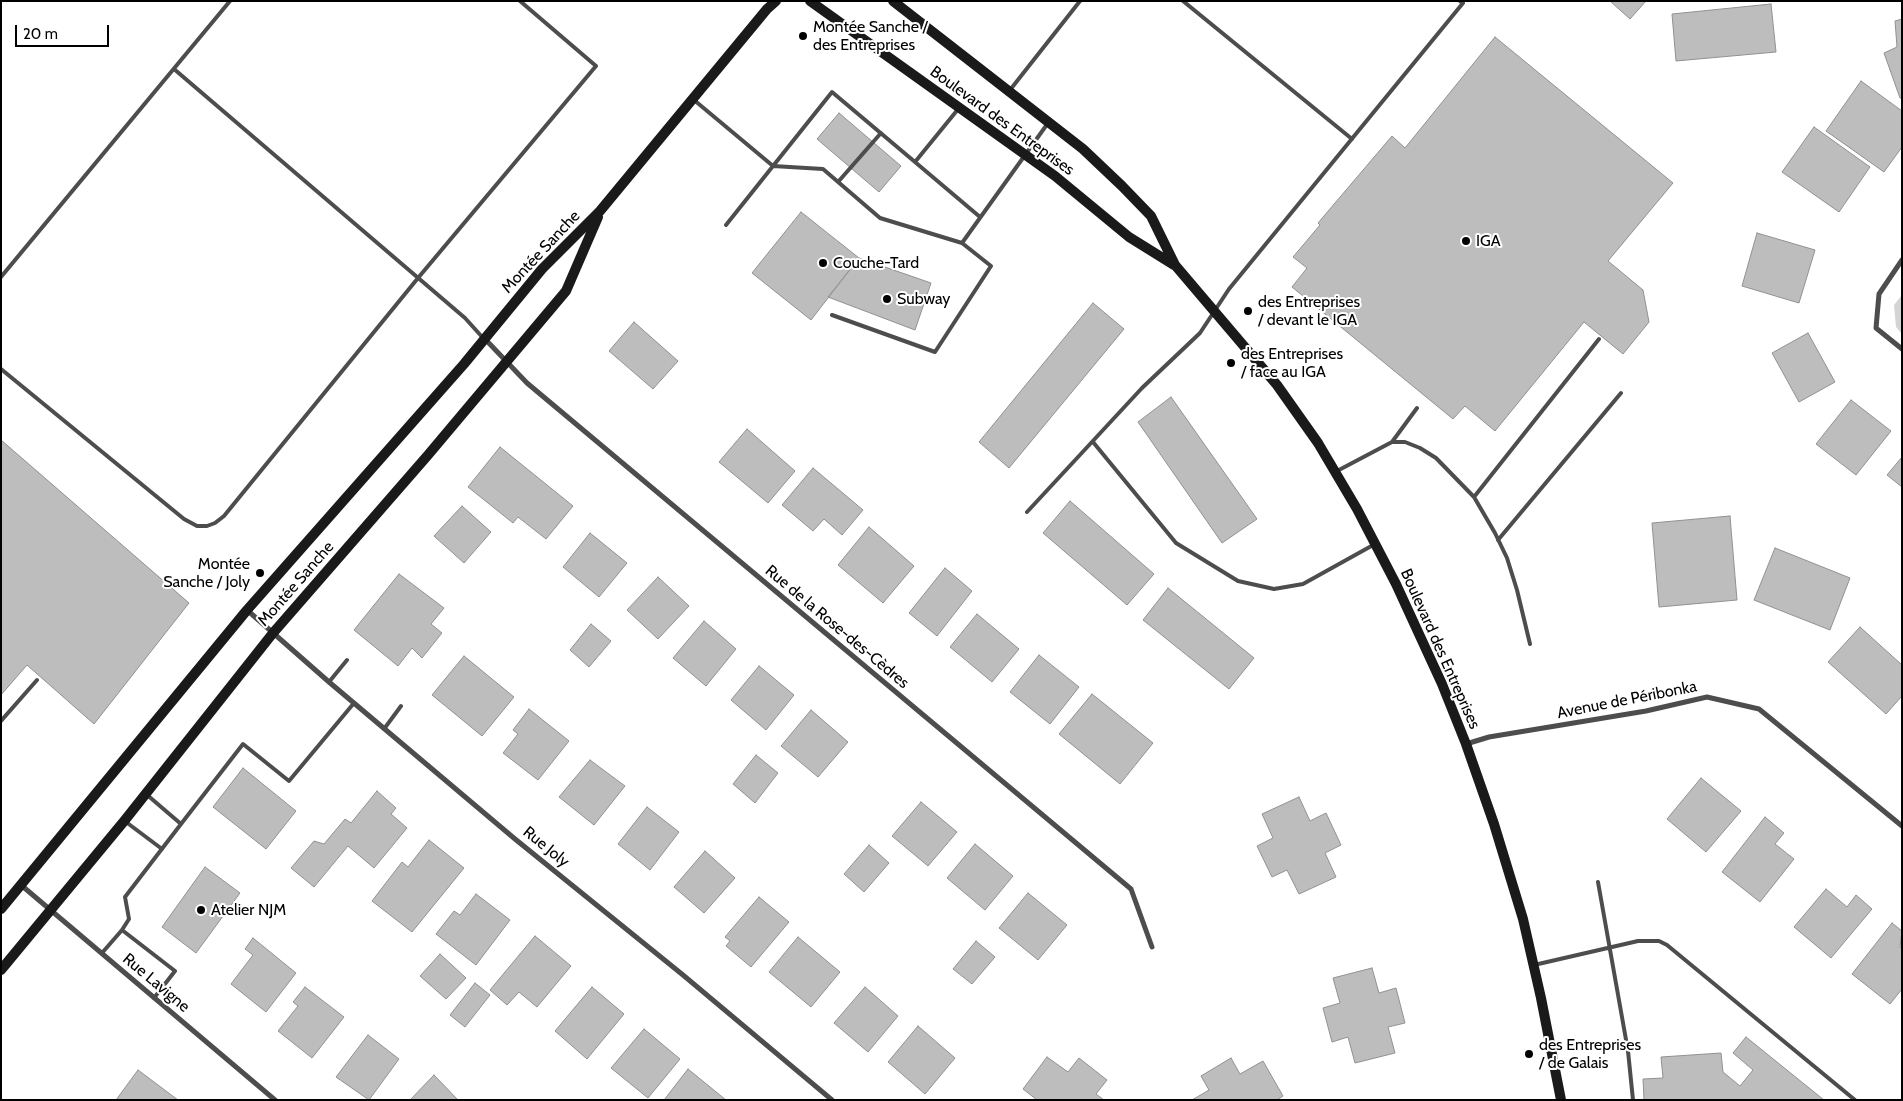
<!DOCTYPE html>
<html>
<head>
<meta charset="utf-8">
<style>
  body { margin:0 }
  #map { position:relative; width:1903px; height:1101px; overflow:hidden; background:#fff; font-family:Cabin,sans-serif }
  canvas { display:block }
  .frame { position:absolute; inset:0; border:2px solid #000; pointer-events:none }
  .scale { position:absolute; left:15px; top:25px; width:94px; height:22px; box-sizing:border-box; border:2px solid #000; border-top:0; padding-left:6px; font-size:15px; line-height:18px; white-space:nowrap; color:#000; -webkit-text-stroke:4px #fff; paint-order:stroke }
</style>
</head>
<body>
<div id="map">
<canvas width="1903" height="1101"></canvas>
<div class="frame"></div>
<div class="scale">20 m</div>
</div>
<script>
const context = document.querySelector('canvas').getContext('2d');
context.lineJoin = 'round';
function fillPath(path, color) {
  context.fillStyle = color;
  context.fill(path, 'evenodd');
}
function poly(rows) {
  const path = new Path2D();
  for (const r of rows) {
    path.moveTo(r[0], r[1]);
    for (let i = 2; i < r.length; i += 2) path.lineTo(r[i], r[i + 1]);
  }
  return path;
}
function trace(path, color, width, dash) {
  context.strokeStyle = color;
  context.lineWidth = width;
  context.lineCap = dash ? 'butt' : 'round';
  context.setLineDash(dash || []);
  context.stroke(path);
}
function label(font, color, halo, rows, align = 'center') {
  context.font = font + ' Cabin,sans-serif';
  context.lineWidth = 4;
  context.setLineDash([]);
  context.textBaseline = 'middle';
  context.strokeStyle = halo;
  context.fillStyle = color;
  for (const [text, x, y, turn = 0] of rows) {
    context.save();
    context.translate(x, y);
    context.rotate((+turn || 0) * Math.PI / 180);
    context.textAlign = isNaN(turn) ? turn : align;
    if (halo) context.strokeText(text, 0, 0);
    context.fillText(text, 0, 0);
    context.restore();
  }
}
fillPath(poly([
  [1902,295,1902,334,1896,327,1894,305]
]), '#d4d4d4');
const building = poly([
  [1610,1,1646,1,1630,19,1610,1],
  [1771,4,1776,52,1676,61,1672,14,1771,4],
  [1902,19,1902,98,1900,98,1884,53,1897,47,1895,21,1902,19],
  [1495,37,1673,183,1608,261,1643,290,1649,322,1623,354,1584,322,1495,431,1465,406,1453,419,1292,287,1307,268,1293,257,1320,225,1318,223,1392,136,1405,148,1495,37],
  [1861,81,1902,111,1902,147,1884,172,1826,131,1861,81],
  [839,113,901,166,879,192,817,139,839,113],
  [1814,127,1870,167,1839,212,1782,172,1814,127],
  [801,212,859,258,811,320,752,273,801,212],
  [1757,233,1815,250,1799,303,1742,286,1757,233],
  [859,258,931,283,915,330,828,297,859,258],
  [1093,303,1124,329,1009,468,979,442,1093,303],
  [634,322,678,361,653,389,609,351,634,322],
  [1808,333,1835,382,1799,402,1772,353,1808,333],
  [1171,397,1257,519,1222,543,1138,422,1171,397],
  [1851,400,1891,431,1856,475,1816,444,1851,400],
  [747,429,795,471,768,503,719,462,747,429],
  [1,440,189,603,94,724,27,665,1,695,1,440],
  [500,447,573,506,546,539,518,517,513,523,468,487,500,447],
  [1902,457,1902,487,1887,475,1902,457],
  [813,468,863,510,842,535,824,519,813,531,782,505,813,468],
  [1070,501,1154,574,1127,605,1043,533,1070,501],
  [462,506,491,532,464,563,434,536,462,506],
  [1730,516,1737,600,1659,607,1652,523,1730,516],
  [869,527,914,566,883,603,838,565,869,527],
  [590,533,627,563,599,597,563,567,590,533],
  [1775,548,1850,578,1830,630,1754,600,1775,548],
  [945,568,972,591,937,636,909,613,945,568],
  [399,574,444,608,431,624,442,633,422,658,412,648,398,666,354,630,399,574],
  [658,577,689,606,658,639,627,610,658,577],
  [1168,588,1254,658,1229,689,1143,620,1168,588],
  [977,614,1019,649,992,682,950,647,977,614],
  [704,621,736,649,706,686,673,658,704,621],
  [591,624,611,641,589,667,570,650,591,624],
  [1860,627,1902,665,1902,696,1886,714,1828,662,1860,627],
  [1039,655,1079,687,1050,724,1010,692,1039,655],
  [464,656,514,697,482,736,432,695,464,656],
  [759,666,794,695,766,730,731,700,759,666],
  [1092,694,1153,743,1120,784,1059,734,1092,694],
  [529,709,569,741,538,780,503,753,518,734,513,730,529,709],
  [811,710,848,742,818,777,781,746,811,710],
  [756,755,778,773,755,803,733,784,756,755],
  [590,760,625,786,594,825,559,797,590,760],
  [243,768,296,811,266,849,213,807,243,768],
  [1701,778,1741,811,1706,852,1667,819,1701,778],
  [377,791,396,808,391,814,407,828,374,868,348,846,314,887,291,868,314,841,324,844,345,819,351,823,377,791],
  [1299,797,1310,821,1326,813,1341,845,1325,853,1336,877,1299,894,1287,870,1272,877,1257,846,1273,838,1262,814,1299,797],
  [921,802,957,832,928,866,892,836,921,802],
  [647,807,679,832,650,870,618,844,647,807],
  [1765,817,1784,833,1775,844,1794,859,1760,902,1722,872,1765,817],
  [429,840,464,868,412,932,372,901,402,862,408,867,429,840],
  [975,844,1013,876,985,910,947,878,975,844],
  [869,845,889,863,864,892,844,874,869,845],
  [705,851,735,878,704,913,674,887,705,851],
  [205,867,240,893,196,953,162,927,205,867],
  [1826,889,1847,907,1856,895,1872,909,1831,958,1794,927,1826,889],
  [1028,893,1067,925,1038,960,999,928,1028,893],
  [476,894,510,920,476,965,436,934,454,911,460,915,476,894],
  [759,897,789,922,751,967,726,946,730,941,725,937,759,897],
  [1892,923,1902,931,1900,947,1902,949,1902,989,1890,1004,1852,974,1892,923],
  [535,936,571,966,537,1007,519,992,507,1005,490,990,535,936],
  [798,937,840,972,811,1007,769,972,798,937],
  [253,938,296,973,266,1012,231,984,253,955,245,949,253,938],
  [976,941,995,957,972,984,953,969,976,941],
  [440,954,466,978,446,999,420,976,440,954],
  [1372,968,1379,993,1396,988,1405,1023,1388,1027,1395,1053,1355,1063,1348,1037,1332,1042,1323,1008,1340,1003,1333,978,1372,968],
  [475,983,490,995,465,1027,450,1015,475,983],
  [305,987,344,1017,312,1058,278,1031,298,1006,293,1002,305,987],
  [592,987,624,1014,587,1059,555,1031,592,987],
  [865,987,898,1016,868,1052,834,1023,865,987],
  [918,1026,955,1058,925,1094,888,1062,918,1026],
  [644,1029,680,1059,648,1098,611,1068,644,1029],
  [368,1035,399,1059,369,1100,336,1077,368,1035],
  [1746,1037,1824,1100,1644,1100,1643,1079,1663,1078,1661,1057,1721,1053,1723,1072,1740,1086,1753,1070,1733,1053,1746,1037],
  [1047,1057,1068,1072,1079,1058,1107,1080,1096,1094,1104,1100,1037,1100,1023,1089,1047,1057],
  [1231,1058,1240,1074,1263,1061,1283,1096,1277,1100,1192,1100,1209,1090,1201,1076,1231,1058],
  [688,1069,726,1100,664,1100,688,1069],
  [138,1070,178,1100,116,1100,138,1070],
  [434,1075,458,1100,410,1100,434,1075]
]);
fillPath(building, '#bdbdbd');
trace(building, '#919191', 1);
trace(poly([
  [1183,1,1352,139],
  [174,69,465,318,484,339],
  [1010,90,1080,1],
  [694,100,773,166,823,169,880,218,962,243,1048,123],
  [959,108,915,162,980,217],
  [838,182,881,133],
  [726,225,832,92,915,162],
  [1,277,230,1],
  [832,315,935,352,991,266,962,243],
  [1,369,184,519,197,526,207,526,215,523,224,516,418,278,596,66,520,1],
  [1093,442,1176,543,1238,581,1274,589,1303,584,1375,544],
  [1392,442,1417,408],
  [1337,471,1392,442,1405,442,1420,448,1436,458,1474,497,1495,533,1507,558,1517,590,1530,644],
  [1474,497,1599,339],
  [1027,512,1142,388,1200,333,1229,289,1463,3,1460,1],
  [1498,540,1621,393],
  [329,682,347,660],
  [1,721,37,680],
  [384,729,401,706],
  [146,794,181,824,243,744,289,781,354,703],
  [126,822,162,849],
  [1598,882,1628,1051,1633,1100],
  [102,953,122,930],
  [1534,965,1638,941,1659,941,1667,945,1855,1100],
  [154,998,175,971,122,930,129,919,125,897,181,824]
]), '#4d4d4d', 4);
trace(poly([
  [1902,260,1879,294,1876,328,1902,349],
  [485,339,527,383,1131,889,1152,947],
  [247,610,329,682,515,839,683,975,832,1100],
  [1466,744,1489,737,1646,711,1707,697,1759,709,1902,826],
  [21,885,275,1100]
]), '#4d4d4d', 5);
trace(poly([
  [810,1,1055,176,1129,237,1174,265],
  [893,1,1083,149,1122,186,1151,216,1175,265,1277,385,1318,443,1357,509,1396,584,1442,684,1466,744,1494,824,1523,919,1541,998,1561,1100],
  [1,909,247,610,464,364,542,269,600,211,767,9,776,1],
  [1,970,125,820,273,633,428,455,566,291,598,217]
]), '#1a1a1a', 10);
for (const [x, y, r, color] of [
  [803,36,5,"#000"],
  [1466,241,5,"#000"],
  [823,263,5,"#000"],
  [887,299,5,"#000"],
  [1248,311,5,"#000"],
  [1231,363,5,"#000"],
  [260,573,5,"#000"],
  [201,910,5,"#000"],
  [1529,1054,5,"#000"]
]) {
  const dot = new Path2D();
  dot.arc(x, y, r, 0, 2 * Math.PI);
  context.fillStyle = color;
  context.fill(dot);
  trace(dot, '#fff', 2);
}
label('16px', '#000', '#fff', [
  ["Montée Sanche /",813,27],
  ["des Entreprises",813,45],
  ["IGA",1476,241],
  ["Couche-Tard",833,263],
  ["Subway",897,299],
  ["des Entreprises",1258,302],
  ["/ devant le IGA",1258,320],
  ["des Entreprises",1241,354],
  ["/ face au IGA",1241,372],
  ["Montée",250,564,"right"],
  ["Sanche / Joly",250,582,"right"],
  ["Atelier NJM",211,910],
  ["des Entreprises",1539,1045],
  ["/ de Galais",1539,1063]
], 'left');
label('16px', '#000', '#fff', [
  ["Boulevard des Entreprises",1002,121,36],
  ["Montée Sanche",541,252,-47],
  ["Montée Sanche",296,584,-49],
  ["Rue de la Rose-des-Cèdres",837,627,40],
  ["Boulevard des Entreprises",1440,649,66],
  ["Avenue de Péribonka",1627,700,-11],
  ["Rue Joly",546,847,39],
  ["Rue Lavigne",156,983,40]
]);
</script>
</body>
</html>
